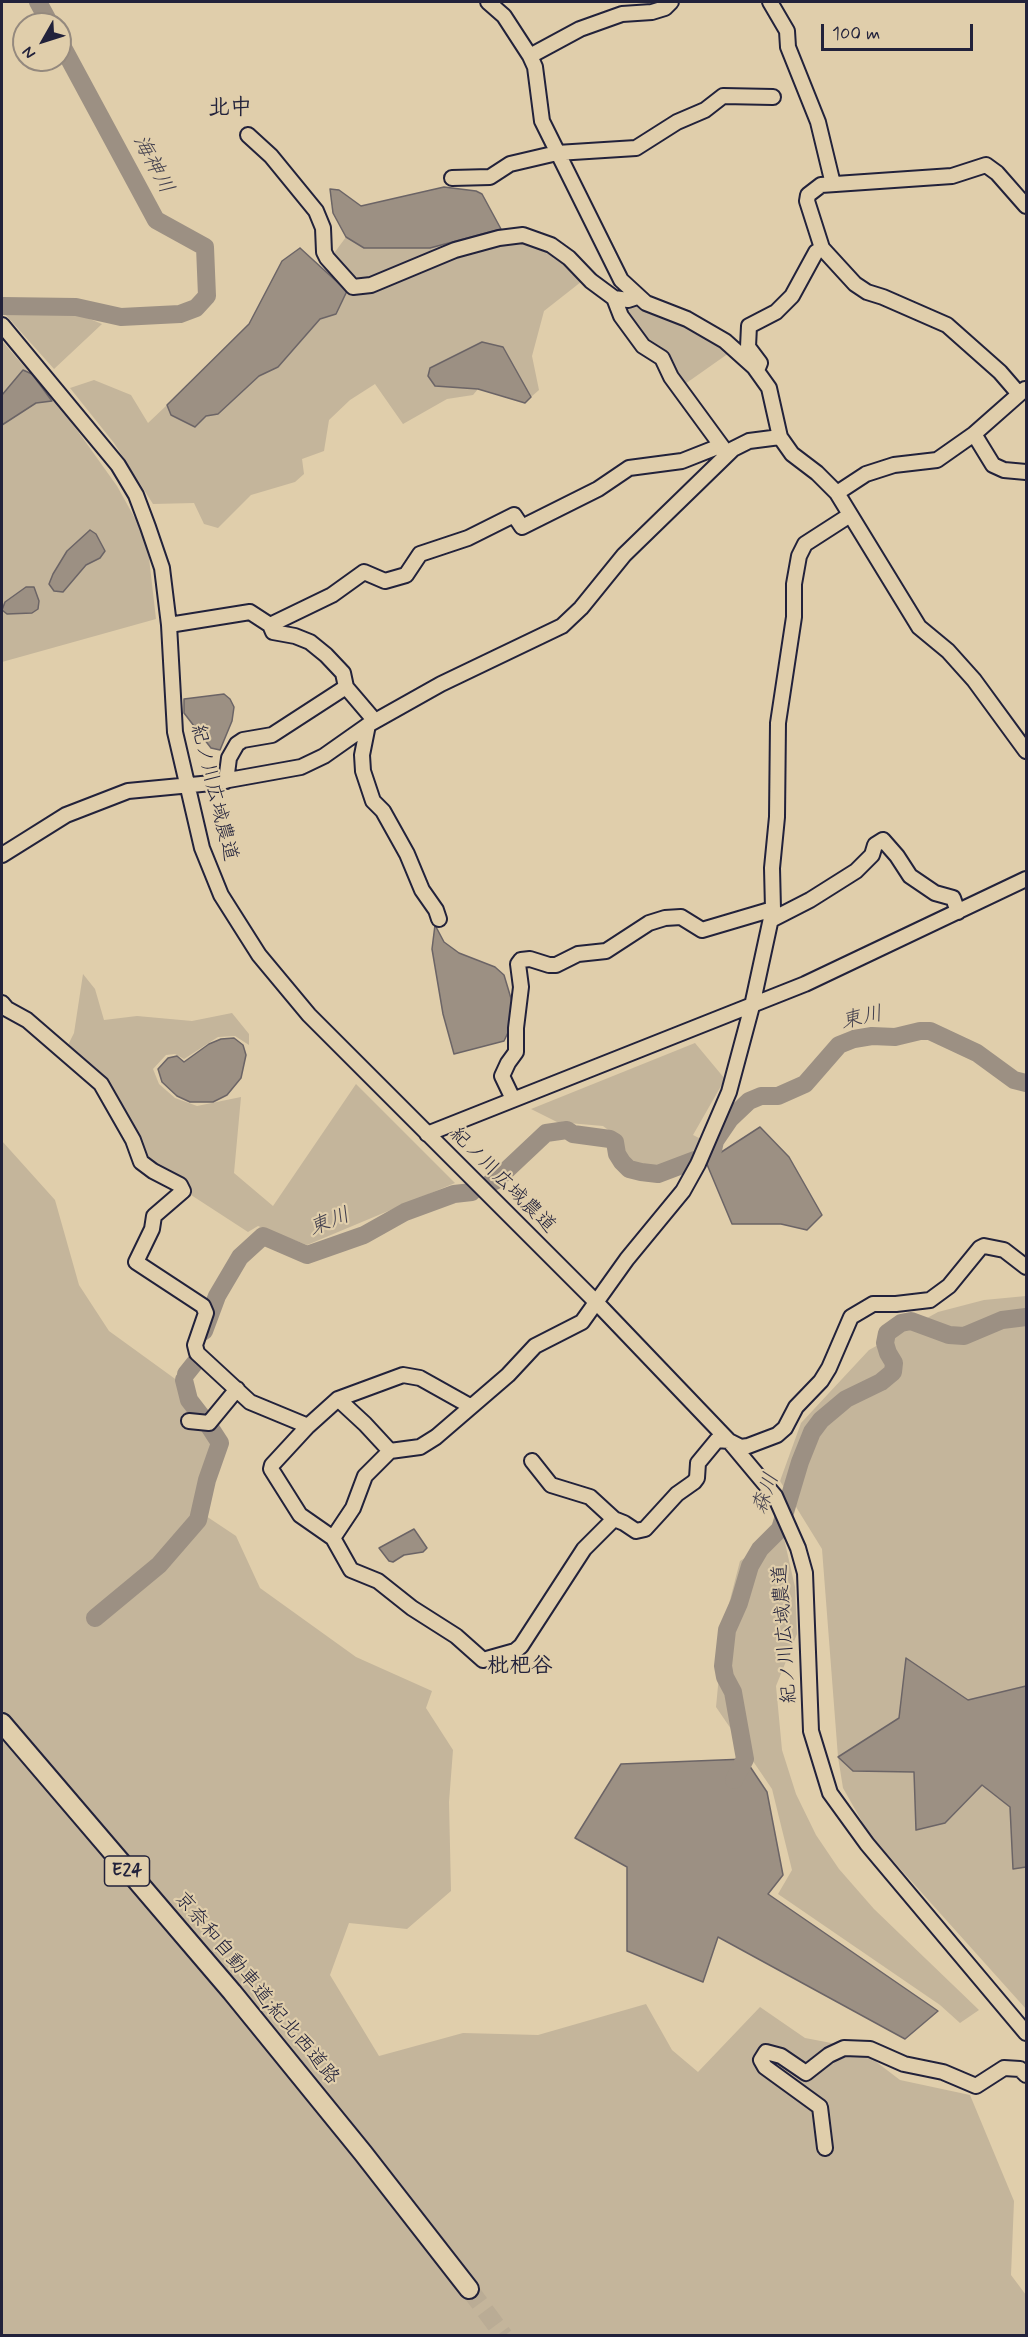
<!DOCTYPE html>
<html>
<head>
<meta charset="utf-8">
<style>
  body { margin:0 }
  #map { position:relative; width:1028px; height:2337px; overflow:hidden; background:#e0ceab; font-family:Mynerve,sans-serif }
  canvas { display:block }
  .frame { position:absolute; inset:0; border:3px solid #22223b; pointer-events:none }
  .north { position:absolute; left:12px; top:12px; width:60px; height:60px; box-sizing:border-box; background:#e0ceab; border:2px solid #94897e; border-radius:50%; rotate:231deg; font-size:16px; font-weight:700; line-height:24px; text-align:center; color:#22223b }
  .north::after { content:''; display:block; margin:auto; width:21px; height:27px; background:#22223b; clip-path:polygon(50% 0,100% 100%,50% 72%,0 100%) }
  .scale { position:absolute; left:821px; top:24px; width:152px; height:27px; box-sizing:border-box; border:3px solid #22223b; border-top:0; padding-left:8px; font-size:18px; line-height:21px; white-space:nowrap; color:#22223b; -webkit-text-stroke:4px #e0ceab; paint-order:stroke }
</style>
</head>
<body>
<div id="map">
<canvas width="1028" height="2337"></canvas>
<div class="frame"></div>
<div class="north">N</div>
<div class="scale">100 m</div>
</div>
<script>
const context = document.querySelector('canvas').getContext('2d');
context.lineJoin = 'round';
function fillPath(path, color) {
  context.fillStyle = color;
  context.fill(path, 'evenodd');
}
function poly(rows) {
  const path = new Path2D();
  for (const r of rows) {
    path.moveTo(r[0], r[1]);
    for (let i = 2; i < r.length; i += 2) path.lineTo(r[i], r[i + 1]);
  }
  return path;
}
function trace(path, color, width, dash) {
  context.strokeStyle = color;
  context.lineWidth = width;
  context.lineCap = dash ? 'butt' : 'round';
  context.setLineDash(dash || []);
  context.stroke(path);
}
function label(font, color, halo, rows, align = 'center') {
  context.font = font + ' Mynerve,"Klee One",sans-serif';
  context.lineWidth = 4.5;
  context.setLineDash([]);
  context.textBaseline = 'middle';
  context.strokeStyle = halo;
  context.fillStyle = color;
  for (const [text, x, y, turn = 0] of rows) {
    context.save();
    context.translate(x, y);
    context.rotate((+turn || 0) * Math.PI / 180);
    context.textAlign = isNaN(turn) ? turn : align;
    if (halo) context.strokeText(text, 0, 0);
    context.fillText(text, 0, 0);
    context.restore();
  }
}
fillPath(poly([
  [501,229,560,252,586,278,544,311,532,356,539,390,531,397,503,347,482,342,430,368,428,376,435,386,478,389,473,395,447,399,403,424,375,384,350,400,329,420,324,451,302,459,304,474,295,482,251,495,218,528,204,524,194,503,153,504,114,443,70,388,94,380,131,395,148,423,167,405,171,415,196,427,206,416,218,414,259,376,278,367,320,319,336,314,347,291,332,256,346,237,364,248,430,248],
  [621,301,687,324,713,338,729,353,685,384,664,351,645,340,624,313],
  [47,310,75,313,102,324,54,369,4,313],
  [2,341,67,416,117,486,147,540,156,619,2,662],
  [83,974,95,989,104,1020,137,1016,192,1021,232,1013,249,1034,249,1045,235,1036,218,1037,184,1059,175,1054,166,1055,153,1069,159,1084,175,1098,197,1106,241,1097,234,1173,273,1206,356,1084,455,1183,307,1245,258,1226,248,1232,188,1193,185,1178,162,1170,146,1158,67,1047,74,1033],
  [695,1043,725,1079,693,1135,701,1139,696,1152,659,1169,643,1168,631,1163,623,1151,619,1138,603,1126,557,1122,531,1109],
  [2,1141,55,1200,79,1285,109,1331,178,1381,209,1431,222,1463,211,1483,203,1514,236,1536,260,1588,356,1657,432,1691,426,1708,453,1750,449,1802,451,1891,407,1929,349,1923,330,1975,379,2056,463,2033,538,2035,646,2004,672,2050,698,2072,760,2007,805,2038,858,2048,900,2080,970,2095,1014,2201,1011,2275,1026,2295,1026,2335,2,2335],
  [1026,1296,1026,1686,899,1718,853,1771,914,1772,916,1829,945,1823,982,1785,1010,1807,1013,1869,1026,1867,1026,2009,869,1834,843,1788,838,1757,822,1549,780,1481,801,1423,869,1350,938,1312,984,1300],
  [783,1534,795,1587,797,1634,776,1686,782,1750,796,1794,816,1835,839,1869,874,1909,979,2010,960,2023,940,2005,778,1894,792,1870,772,1789,716,1707,724,1623,740,1561]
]), '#c4b59b');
const water = poly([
  [444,187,476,191,482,194,501,229,430,248,364,248,346,237,333,213,330,189,339,190,361,206,444,187],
  [300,248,347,291,336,314,320,319,278,367,259,376,218,414,206,416,195,427,171,415,167,405,249,324,282,261,300,248],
  [482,342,503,347,531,397,525,403,478,389,435,386,428,376,430,368,482,342],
  [23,370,32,374,52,401,36,403,2,425,2,395,23,370],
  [90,530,96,534,105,551,100,558,86,565,63,592,54,591,49,584,53,574,67,551,90,530],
  [26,587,34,587,39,601,38,609,32,613,7,614,2,610,5,602,26,587],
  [224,694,230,699,234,707,232,721,220,750,211,748,184,713,184,699,224,694],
  [435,925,444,942,459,953,495,967,504,975,513,1005,513,1022,504,1041,454,1054,443,1014,432,949,435,925],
  [234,1038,243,1045,246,1055,241,1078,227,1095,213,1102,190,1102,177,1096,162,1082,158,1069,168,1058,177,1056,184,1062,209,1044,221,1039,234,1038],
  [760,1127,789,1157,822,1215,807,1230,781,1224,732,1224,706,1162,760,1127],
  [414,1529,427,1548,423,1552,404,1555,393,1562,389,1561,379,1548,414,1529],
  [906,1658,968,1700,1026,1686,1026,1867,1013,1869,1010,1807,982,1785,945,1823,916,1830,914,1772,853,1771,838,1757,899,1718,906,1658],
  [745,1759,767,1792,783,1875,768,1894,938,2011,905,2039,718,1937,703,1982,627,1951,627,1867,575,1838,621,1764,745,1759]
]);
fillPath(water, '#9c9083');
trace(water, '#6b6466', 1.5);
trace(poly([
  [38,2,50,24],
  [2,306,76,307,121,317,180,314,196,308,207,296,205,247,156,220,60,42],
  [704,1155,713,1150,715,1141,730,1119,749,1101,761,1096,778,1096,805,1084,839,1045,854,1039,872,1036,895,1037,920,1031,930,1031,977,1053,1014,1080,1026,1083],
  [490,1183,495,1181,546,1133,567,1130,573,1134,610,1139,615,1142,617,1154,622,1162,629,1169,641,1172,658,1174,695,1160],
  [204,1331,217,1296,240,1257,263,1236,307,1255,364,1235,405,1212,454,1194,472,1192],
  [186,1374,198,1359],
  [184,1380,189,1400,206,1422],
  [95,1618,159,1565,198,1520,207,1480,220,1443,209,1426],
  [734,1780,745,1759,733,1692,725,1677,723,1666,727,1630,739,1603,750,1566,760,1549,780,1529,800,1462,812,1432,821,1420,846,1399,881,1382,893,1372,894,1363,888,1353,885,1343,887,1333,901,1323,911,1321,949,1335,964,1336,1002,1320,1026,1317]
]), '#9c9083', 18);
trace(poly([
  [469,2289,504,2336]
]), '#baac95', 18, [18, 9]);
const minor = poly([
  [488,2,504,16,530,56,535,67,542,121,621,280,646,303,687,319,725,341,754,367,769,388,780,437,792,454,817,473,837,493,919,627,948,651,974,680,1026,751],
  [770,2,787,31,788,47,818,122,833,184],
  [530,56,580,29,622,14,652,12,665,8,671,2],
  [248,135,271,156,316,211,323,228,324,252,327,258,353,287,371,285,455,250,499,238,523,235,551,245,569,258,591,281,614,298,628,300,637,297],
  [452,178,490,177,510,164,557,153,636,148,677,122,705,110,723,96,773,97],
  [614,298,621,316,643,346,662,358,671,377,726,452],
  [2,325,118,465,136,495,148,527,162,568,169,625,175,732,202,848,221,895,259,955,309,1015,597,1303,729,1441,775,1496,798,1548,805,1573,811,1731,830,1793,867,1844,1026,2033],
  [758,368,760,363,748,347,749,326,776,312,792,296,816,252,822,248],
  [1019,394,1000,372,947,325,883,297,867,292,855,284,822,248,807,201,808,195,821,185,952,176,986,165,997,173,1026,206],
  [974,434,993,465,1004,470,1026,472],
  [837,493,866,474,894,465,937,460,974,434,1025,389],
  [169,625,250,612,270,625,273,632,295,636,310,642,326,655,343,673,346,687,272,735,243,740,237,744,229,758,226,781],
  [270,625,332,595,364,572,385,581,406,575,420,554,468,538,514,515,522,527,598,489,629,468,682,461,720,446],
  [346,687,375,721],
  [368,725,362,755,363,771,373,801,383,811,407,854,422,890,436,910,439,919],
  [2,855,66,815,128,791,212,783,301,767,324,756,368,725,441,684,562,626,581,608,624,555,733,449,749,441,780,437],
  [771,920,810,900,856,871,872,855,875,845,883,840,897,856,910,876,935,893,953,898,958,912],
  [2,1003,7,1009,27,1020,101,1084,133,1140,141,1162,153,1171,180,1185,183,1191,154,1216,152,1229,136,1262,203,1306,206,1313,195,1345,197,1353,250,1402,308,1426],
  [513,1099,502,1076,508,1063,516,1052,516,1028,521,987,518,964,521,960,530,959,549,965,556,965,578,954,606,951,649,923,665,918,681,917,702,930,773,909],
  [427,1134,805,984,1026,879],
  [338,1399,365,1424,390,1451],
  [470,1406,420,1378,403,1375,338,1399,308,1426,272,1465,271,1469,300,1515,333,1538,351,1570,378,1581,412,1608,456,1636,483,1660,515,1651,521,1646,584,1549,614,1519,624,1523,636,1531,645,1529,677,1494,694,1482,697,1478,698,1463,717,1440,729,1441,741,1447,748,1446,777,1435,785,1428,796,1407,821,1381,829,1368,851,1317,873,1304,896,1304,930,1300,949,1286,980,1248,984,1246,1004,1250,1026,1267],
  [189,1421,209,1423,237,1389],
  [532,1461,551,1485,590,1497,614,1519],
  [333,1538,353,1508,365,1476,390,1451,420,1447,436,1437,508,1375,535,1346,582,1322,627,1259,683,1191,698,1164,729,1092,752,1006,773,909,772,868,777,817,778,723,794,617,794,584,799,556,805,544,850,515],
  [825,2148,820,2107,765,2067,761,2060,766,2052,781,2056,806,2073,829,2055,844,2048,870,2049,904,2064,943,2072,976,2086,1004,2068,1020,2069,1026,2075]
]);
const highway = poly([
  [2,1723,232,1992,363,2153,469,2289]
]);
trace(minor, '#22223b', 18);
trace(highway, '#22223b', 22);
trace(minor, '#e0ceab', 14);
trace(highway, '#e0ceab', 18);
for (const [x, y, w] of [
  [127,1871,45]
]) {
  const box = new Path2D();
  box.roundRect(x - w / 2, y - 15, w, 30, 4.5);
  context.fillStyle = '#e0ceab';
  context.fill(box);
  trace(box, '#22223b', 1.5);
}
label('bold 18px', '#22223b', null, [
  ["E24",127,1871]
]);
label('20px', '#22223b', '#e0ceab', [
  ["紀ノ川広域農道",213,793,76],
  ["紀ノ川広域農道",502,1181,45],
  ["紀ノ川広域農道",786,1634,-94],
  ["京奈和自動車道;紀北西道路",256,1989,50]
]);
label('italic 21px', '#403e4d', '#e0ceab', [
  ["海神川",152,165,62],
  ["東川",862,1019,-12],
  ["東川",330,1223,-21],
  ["森川",767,1494,-71]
]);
label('bold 22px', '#22223b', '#e0ceab', [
  ["北中",230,109],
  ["枇杷谷",520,1667]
]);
</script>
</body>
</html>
